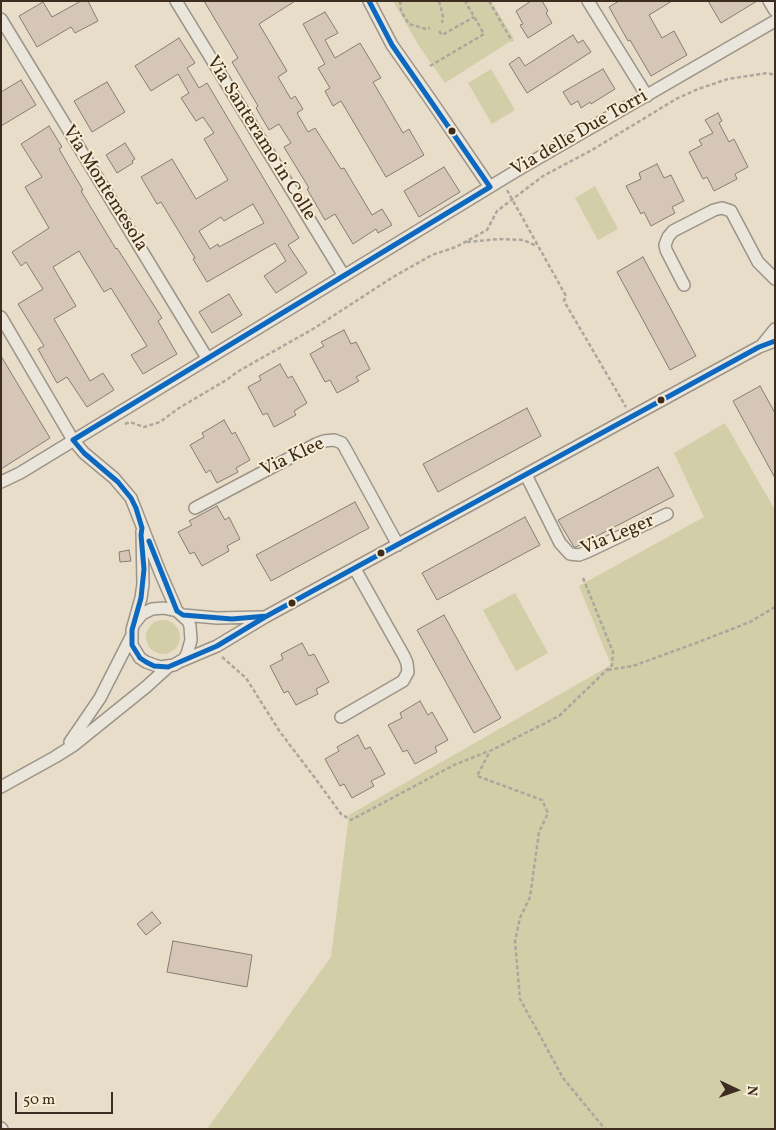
<!DOCTYPE html>
<html>
<head>
<meta charset="utf-8">
<style>
  body { margin:0 }
  #map { position:relative; width:776px; height:1130px; overflow:hidden; background:#e8ddc8; font-family:Vollkorn,serif }
  canvas { display:block }
  .frame { position:absolute; inset:0; border:2px solid #3d2c20; pointer-events:none }
  .north { position:absolute; left:711px; top:1065px; width:50px; height:50px; -webkit-text-stroke:4px #f8ecd3; paint-order:stroke; rotate:93deg; font-size:14px; font-weight:700; line-height:20px; text-align:center; color:#3d2c20 }
  .north::after { content:''; display:block; margin:auto; width:18px; height:22px; background:#3d2c20; clip-path:polygon(50% 0,100% 100%,50% 72%,0 100%) }
  .scale { position:absolute; left:15px; top:1092px; width:98px; height:22px; box-sizing:border-box; border:2px solid #3d2c20; border-top:0; padding-left:6px; font-size:15px; line-height:18px; white-space:nowrap; color:#3d2c20; -webkit-text-stroke:4px #f8ecd3; paint-order:stroke }
</style>
</head>
<body>
<div id="map">
<canvas width="776" height="1130"></canvas>
<div class="frame"></div>
<div class="north">N</div>
<div class="scale">50 m</div>
</div>
<script>
const context = document.querySelector('canvas').getContext('2d');
context.lineJoin = 'round';
function fillPath(path, color) {
  context.fillStyle = color;
  context.fill(path, 'evenodd');
}
function poly(rows) {
  const path = new Path2D();
  for (const r of rows) {
    if (r.length === 3) {
      path.moveTo(r[0] + r[2], r[1]);
      path.arc(r[0], r[1], r[2], 0, 2 * Math.PI);
      continue;
    }
    path.moveTo(r[0], r[1]);
    for (let i = 2; i < r.length; i += 2) path.lineTo(r[i], r[i + 1]);
  }
  return path;
}
function trace(path, color, width, dash) {
  context.strokeStyle = color;
  context.lineWidth = width;
  context.lineCap = dash ? 'butt' : 'round';
  context.setLineDash(dash || []);
  context.stroke(path);
}
function label(font, color, halo, rows, align = 'center') {
  context.font = font + ' Vollkorn,serif';
  context.lineWidth = 4;
  context.setLineDash([]);
  context.textBaseline = 'middle';
  context.strokeStyle = halo;
  context.fillStyle = color;
  for (const [text, x, y, turn = 0] of rows) {
    context.save();
    context.translate(x, y);
    context.rotate((+turn || 0) * Math.PI / 180);
    context.textAlign = isNaN(turn) ? turn : align;
    if (halo) context.strokeText(text, 0, 0);
    context.fillText(text, 0, 0);
    context.restore();
  }
}
fillPath(poly([
  [393,1,491,1,514,39,445,83,419,46],
  [491,69,515,110,492,124,468,83],
  [595,186,618,229,598,240,575,198],
  [725,423,775,510,775,1129,207,1129,331,957,349,815,611,665,579,586,704,517,674,453],
  [515,593,548,653,516,671,483,610],
  [163,637,17]
]), '#d1cea8');
const building = poly([
  [81,1,88,1,98,21,75,33,71,27,37,47,19,16,43,2,52,17,81,1],
  [204,1,295,1,259,24,287,71,278,77,291,99,295,96,303,109,297,113,308,132,315,128,341,169,344,168,372,215,382,209,392,225,378,233,376,229,353,244,335,214,325,220,307,189,309,188,284,147,291,143,279,124,269,130,256,108,258,106,232,62,238,58,204,1],
  [531,1,542,1,548,11,546,13,552,23,528,38,520,25,523,24,516,11,531,1],
  [619,1,672,1,649,15,662,38,674,31,687,55,651,76,630,40,628,41,609,7,619,1],
  [708,1,757,1,721,23,708,1],
  [325,12,338,33,325,40,335,58,360,43,381,78,373,82,403,133,409,129,424,155,386,177,341,101,333,106,325,91,330,88,318,68,325,64,303,24,325,12],
  [573,35,578,43,583,40,591,52,527,93,509,64,519,57,525,66,573,35],
  [179,38,195,63,187,68,199,88,207,83,299,238,288,245,307,273,276,293,264,276,286,261,275,243,207,282,193,259,195,258,161,202,157,204,141,177,172,159,196,199,228,180,204,139,214,133,203,117,196,121,181,98,189,93,178,74,151,91,135,66,179,38],
  [253,204,264,223,219,247,218,244,210,249,199,231,221,217,224,221,253,204],
  [603,69,615,89,591,104,590,102,581,108,578,101,571,105,563,92,603,69],
  [21,80,36,105,1,126,1,92,21,80],
  [107,82,125,112,92,132,74,101,107,82],
  [718,113,722,121,719,123,729,142,734,139,748,167,735,174,737,179,714,191,707,177,703,179,689,152,702,145,699,140,713,133,705,120,718,113],
  [49,126,62,147,59,149,83,190,81,191,116,249,117,248,162,318,158,321,177,354,143,374,131,355,147,346,111,288,104,292,79,251,53,267,76,306,54,319,90,381,103,373,114,390,87,407,67,377,57,383,38,349,44,346,18,304,43,289,26,262,21,266,12,252,49,228,25,187,42,177,21,144,49,126],
  [125,143,135,159,132,161,133,163,117,173,106,155,125,143],
  [657,164,664,178,671,175,684,201,672,207,675,213,651,226,644,212,641,214,626,186,641,179,639,173,657,164],
  [444,167,460,192,419,217,404,191,444,167],
  [643,257,696,356,670,370,617,272,643,257],
  [229,294,242,315,212,333,199,312,229,294],
  [344,330,351,344,356,342,370,369,356,377,359,381,337,393,330,380,325,382,310,354,324,346,321,342,344,330],
  [1,356,50,438,1,469,1,356],
  [280,364,288,378,292,376,307,403,294,411,296,415,274,427,267,413,263,415,248,387,261,380,259,376,280,364],
  [760,386,775,413,775,478,733,401,760,386],
  [527,408,541,436,438,492,423,464,527,408],
  [224,420,232,434,235,432,250,460,236,468,238,472,217,483,210,470,206,473,190,445,204,437,202,433,224,420],
  [658,467,674,496,576,547,574,547,558,520,658,467],
  [355,502,369,528,271,581,256,555,355,502],
  [217,506,225,520,229,517,240,539,227,546,229,551,202,566,194,552,190,554,178,532,192,525,189,521,217,506],
  [525,517,540,545,437,600,422,573,525,517],
  [129,550,131,561,120,562,119,552,129,550],
  [444,615,501,718,474,733,417,630,444,615],
  [302,643,309,656,314,654,329,682,316,689,318,694,296,705,288,691,284,693,270,666,283,659,281,654,302,643],
  [420,701,428,715,432,712,448,740,435,747,437,752,415,764,407,750,403,752,388,725,402,718,400,713,420,701],
  [358,735,365,749,370,747,385,774,371,781,374,786,352,798,344,784,340,786,325,759,339,751,337,747,358,735],
  [152,912,161,923,146,935,137,924,152,912],
  [173,941,252,955,247,987,167,972,173,941]
]);
fillPath(building, '#d6c6b8');
trace(building, '#857d71', 1);
const minor = poly([
  [176,1,344,276],
  [369,1,392,45,430,99,490,187],
  [588,1,647,96],
  [769,1,775,11],
  [1,19,207,358],
  [684,285,666,250,665,245,668,237,673,231,714,210,722,208,731,211,758,262,775,279],
  [1,317,73,440,84,453,114,478,131,498,160,572,177,611],
  [762,345,775,329],
  [526,475,560,543,570,554,579,555,587,552,667,514],
  [1,482,20,473,516,171,775,21],
  [195,508,316,444,324,441,334,440,342,443,345,448,398,545],
  [183,615,217,618,263,617],
  [134,624,142,614,152,609,164,608,177,611,188,621,190,626,191,640,187,654,184,659,174,665,160,667,146,662,140,658,132,645,132,630,141,598,143,584,142,531],
  [179,662,217,646,265,617,759,347,775,341],
  [341,717,403,681,408,672,407,663,404,656,355,569],
  [70,742,100,698,131,637],
  [1,787,55,757,74,745,146,687,168,667],
  [1,1128,2,1129]
]);
trace(minor, '#9d9488', 14);
trace(poly([
  [400,1,401,11,409,24,426,29,430,28],
  [439,1,443,16,442,23],
  [489,1,512,41],
  [439,31,442,35,474,17],
  [430,66,484,34,465,1],
  [507,190,566,296,564,301,626,407],
  [467,242,499,239,523,240,537,246],
  [125,424,130,422,144,427,160,422,179,408,228,379,237,372,313,329,393,277,432,255,456,247,487,230,497,211,543,176,592,150,676,99,698,89,728,79,767,73,775,75],
  [583,578,613,652,612,665,559,716,490,751,477,776,542,800,548,813,539,832,530,897,520,918,515,941,520,999,563,1078,605,1129],
  [222,657,246,678,280,732,315,778,341,814,351,820,454,765,489,751],
  [608,670,633,666,696,643,750,622,775,607]
]), '#aca79e', 2.5, [4, 2.5]);
trace(minor, '#ebe6dc', 11);
trace(poly([
  [369,1,392,45,490,187],
  [73,440,84,453,118,482,131,498,136,508,142,528,141,535,144,569,141,598,132,630,132,645,140,658,146,662,154,666,168,667,217,646,265,617,759,347,775,341],
  [73,440,490,187],
  [149,541,177,611,183,615,232,619,267,616]
]), '#0c69bf', 5);
for (const [x, y, r, color] of [
  [452,131,4.5,"#3d2c20"],
  [661,400,4.5,"#3d2c20"],
  [381,553,4.5,"#3d2c20"],
  [292,603,4.5,"#3d2c20"]
]) {
  const dot = new Path2D();
  dot.arc(x, y, r, 0, 2 * Math.PI);
  context.fillStyle = color;
  context.fill(dot);
  trace(dot, '#f8ecd3', 2);
}
label('19px', '#3d2c20', '#f8ecd3', [
  ["Via delle Due Torri",580,134,-30],
  ["Via Santeramo in Colle",260,139,58],
  ["Via Montemesola",104,189,58],
  ["Via Klee",293,458,-25],
  ["Via Leger",618,536,-23]
]);
</script>
</body>
</html>
